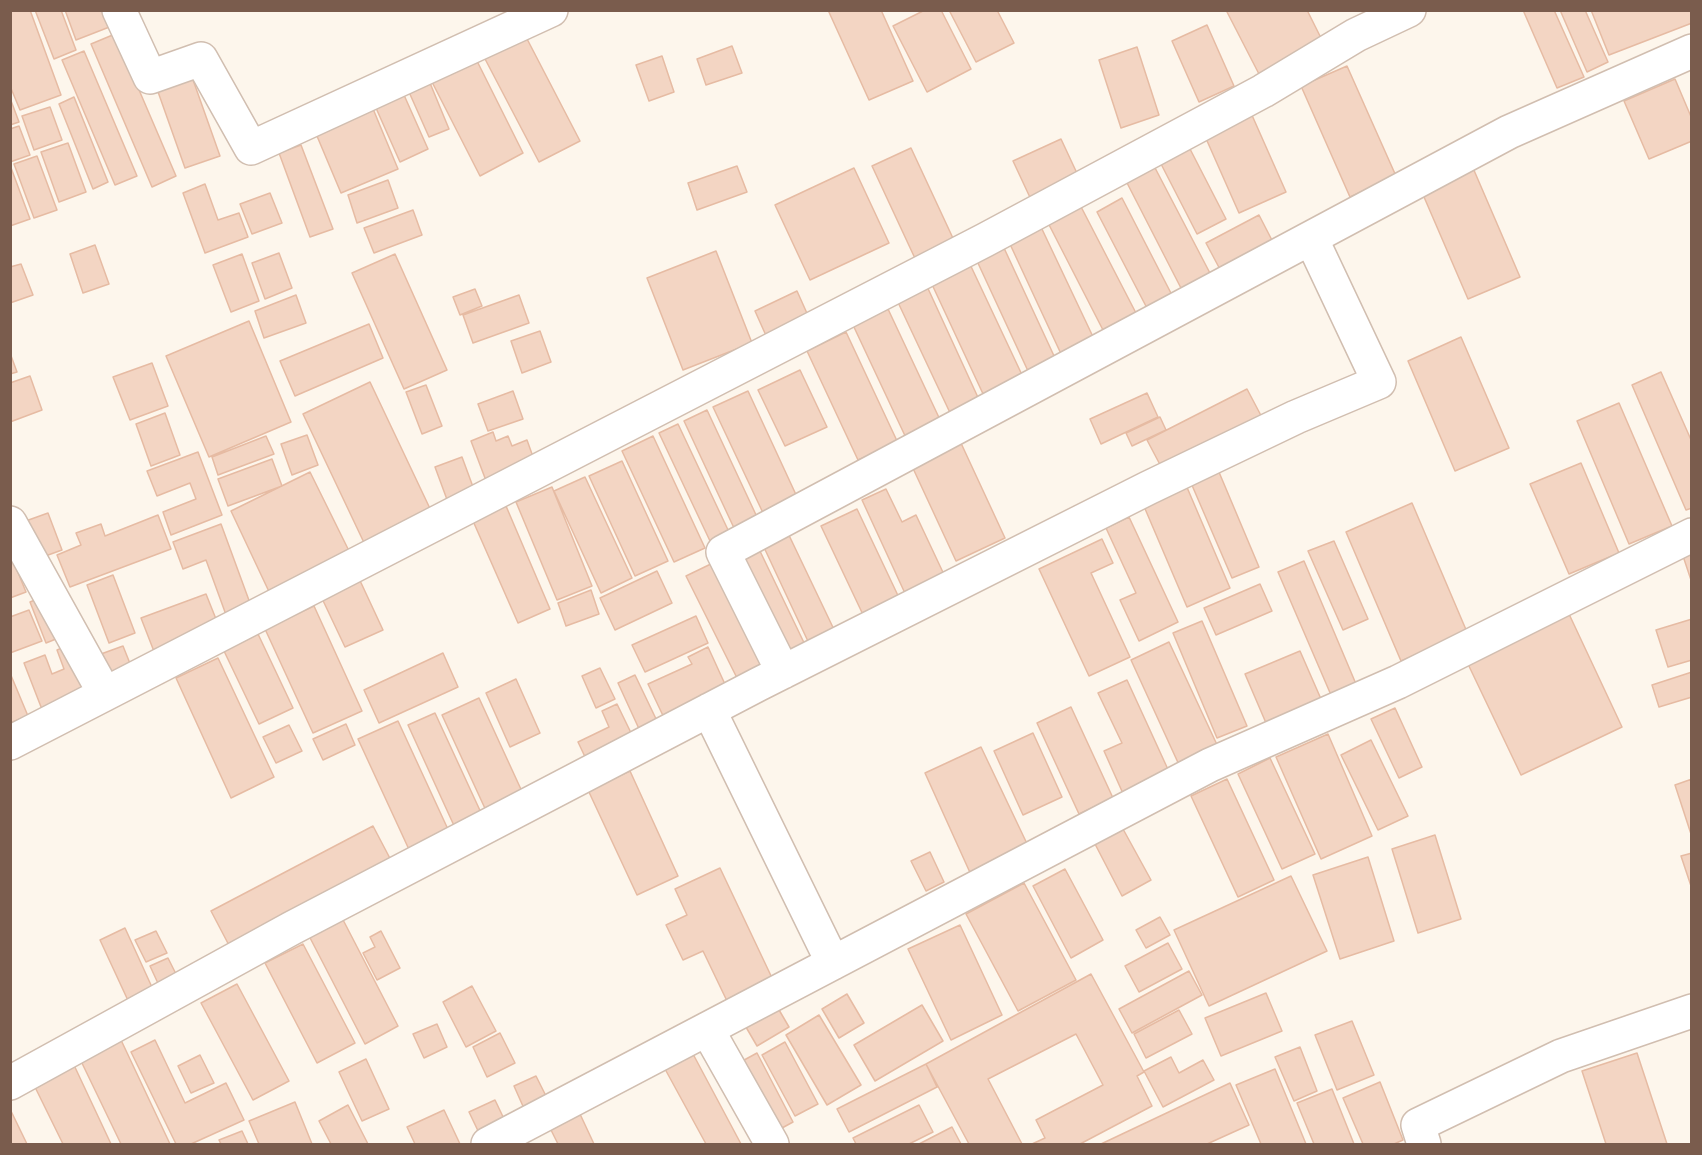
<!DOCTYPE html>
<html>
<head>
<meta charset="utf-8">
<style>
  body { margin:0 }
  #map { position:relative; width:1702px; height:1155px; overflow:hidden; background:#fdf6ec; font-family:Arial,sans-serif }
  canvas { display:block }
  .frame { position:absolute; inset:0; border:12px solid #7a5c4d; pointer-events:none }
</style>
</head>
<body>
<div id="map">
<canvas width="1702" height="1155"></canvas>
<div class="frame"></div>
</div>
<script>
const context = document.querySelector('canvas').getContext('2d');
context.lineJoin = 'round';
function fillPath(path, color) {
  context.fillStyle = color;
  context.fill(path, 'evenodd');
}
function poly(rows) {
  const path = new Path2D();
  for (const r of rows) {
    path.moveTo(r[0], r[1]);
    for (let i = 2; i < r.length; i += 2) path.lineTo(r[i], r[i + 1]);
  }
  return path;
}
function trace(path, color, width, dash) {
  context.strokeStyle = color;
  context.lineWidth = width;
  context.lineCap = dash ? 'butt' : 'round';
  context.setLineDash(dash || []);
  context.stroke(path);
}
const building = poly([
  [10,10,30,10,61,95,20,110,10,86,10,10],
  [35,10,61,10,76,50,54,59,35,10],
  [65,10,106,10,112,26,76,40,65,10],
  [828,10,881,10,913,81,869,100,828,10],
  [925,10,941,10,971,69,927,92,893,26,925,10],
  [949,10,997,10,1014,43,976,62,949,10],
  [1226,10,1307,10,1324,44,1260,76,1226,10],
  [1523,10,1554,10,1584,77,1557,88,1523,10],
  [1560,10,1585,10,1608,62,1587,72,1560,10],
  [1591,10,1692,10,1692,23,1609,55,1591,10],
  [1207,25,1234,86,1199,102,1172,41,1207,25],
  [115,34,176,176,152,187,91,44,115,34],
  [525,35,580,141,539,162,484,57,525,35],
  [732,46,742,73,706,85,697,59,732,46],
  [1137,47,1159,115,1121,128,1099,60,1137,47],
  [84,51,137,176,115,185,62,60,84,51],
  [662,56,674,92,649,101,636,65,662,56],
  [476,59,523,153,480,176,432,82,476,59],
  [1347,66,1396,176,1350,197,1301,86,1347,66],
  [192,77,220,156,185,168,157,89,192,77],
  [1675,79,1692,119,1692,141,1649,159,1624,101,1675,79],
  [430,83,449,129,429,137,409,92,430,83],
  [404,95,428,149,400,162,376,108,404,95],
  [74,97,108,182,93,189,59,104,74,97],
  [10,98,19,122,10,125,10,98],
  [371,104,398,169,341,193,314,129,371,104],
  [50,107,62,140,34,150,22,116,50,107],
  [1251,113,1286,192,1239,213,1204,134,1251,113],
  [19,126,30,155,10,162,10,129,19,126],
  [1061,139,1082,184,1034,206,1013,161,1061,139],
  [68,143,86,192,59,202,41,152,68,143],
  [301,145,333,229,310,237,279,153,301,145],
  [1189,147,1226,219,1197,234,1160,162,1189,147],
  [911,148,958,249,919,267,872,166,911,148],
  [37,156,57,210,34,218,14,164,37,156],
  [1153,164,1212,277,1183,292,1125,179,1153,164],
  [10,165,30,219,10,226,10,165],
  [737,166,747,192,697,210,688,183,737,166],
  [854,168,889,243,810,280,775,205,854,168],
  [1473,168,1520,277,1468,299,1421,190,1473,168],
  [388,180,398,208,357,223,348,195,388,180],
  [205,184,218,220,239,213,248,237,205,253,183,193,205,184],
  [270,193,282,223,252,234,240,204,270,193],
  [1122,198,1174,299,1149,312,1097,212,1122,198],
  [1077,199,1137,315,1104,332,1044,215,1077,199],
  [413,210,422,235,374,253,364,228,413,210],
  [1259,215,1276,248,1223,275,1206,243,1259,215],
  [1041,227,1095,341,1062,356,1009,242,1041,227],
  [95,245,109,284,83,293,70,254,95,245],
  [1004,248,1055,358,1028,371,977,261,1004,248],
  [716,251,752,343,683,370,647,278,716,251],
  [279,253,292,288,265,299,252,263,279,253],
  [242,254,259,301,231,312,213,265,242,254],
  [395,254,447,370,404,389,352,273,395,254],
  [968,260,1023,377,984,396,929,278,968,260],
  [21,264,33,295,10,303,10,267,21,264],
  [925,282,981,404,952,417,895,296,925,282],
  [475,289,482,306,460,315,453,297,475,289],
  [797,291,810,320,768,340,755,311,797,291],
  [296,295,306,323,264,338,255,311,296,295],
  [519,295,529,323,473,343,463,315,519,295],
  [888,309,942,424,907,440,853,325,888,309],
  [249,321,291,422,209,457,166,356,249,321],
  [369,324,383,358,295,396,280,361,369,324],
  [540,331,551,362,522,373,511,341,540,331],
  [846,332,898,443,858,460,807,351,846,332],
  [1461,337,1509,448,1455,471,1408,361,1461,337],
  [10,353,17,372,10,374,10,353],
  [152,363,168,406,130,420,113,377,152,363],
  [800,370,827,427,785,446,758,390,800,370],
  [1661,372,1692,442,1692,508,1686,510,1632,385,1661,372],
  [30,376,42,410,10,422,10,383,30,376],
  [370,382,434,517,367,549,303,414,370,382],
  [426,385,442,426,422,434,406,392,426,385],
  [1247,389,1266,425,1166,476,1147,440,1247,389],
  [513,391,523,419,488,431,478,404,513,391],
  [748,391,798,499,764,515,713,407,748,391],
  [1147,393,1158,417,1101,444,1090,419,1147,393],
  [1619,403,1672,526,1629,544,1577,421,1619,403],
  [707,410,757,517,734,528,684,421,707,410],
  [165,413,180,455,151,466,136,424,165,413],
  [1160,417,1166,430,1132,446,1126,433,1160,417],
  [678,424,729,532,710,541,659,433,678,424],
  [493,432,496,441,508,436,512,446,527,440,537,468,488,486,471,441,493,432],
  [307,435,318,465,292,475,281,444,307,435],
  [266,436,274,454,218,475,212,457,266,436],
  [653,436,705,548,674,562,622,451,653,436],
  [960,441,1005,538,956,561,911,464,960,441],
  [198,452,222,515,171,535,163,512,196,499,190,483,157,496,147,471,198,452],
  [462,457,476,495,449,505,435,467,462,457],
  [272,459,282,486,228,506,218,479,272,459],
  [622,461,668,561,635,576,589,476,622,461],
  [1581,463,1619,553,1569,574,1530,484,1581,463],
  [1216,465,1259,567,1232,578,1188,476,1216,465],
  [1180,471,1230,588,1187,607,1137,490,1180,471],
  [310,472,353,559,272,598,231,511,310,472],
  [585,477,632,578,601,593,554,491,585,477],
  [552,487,592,586,557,600,516,502,552,487],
  [886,489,902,522,916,515,948,583,909,602,862,500,886,489],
  [1412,503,1467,632,1401,661,1346,532,1412,503],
  [506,506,550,609,518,623,473,521,506,506],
  [857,509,902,604,866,621,821,526,857,509],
  [48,513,62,550,37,559,23,522,48,513],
  [158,515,171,549,70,587,57,555,81,545,76,533,101,524,105,536,158,515],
  [1129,517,1178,622,1139,641,1120,600,1136,593,1106,528,1129,517],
  [221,524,254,614,229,623,206,560,183,569,173,542,221,524],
  [786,529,839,640,813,652,761,541,786,529],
  [1102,539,1113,563,1091,573,1130,657,1089,676,1039,569,1102,539],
  [1334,541,1368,619,1343,630,1308,551,1334,541],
  [1692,546,1692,583,1681,550,1692,546],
  [758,547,808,651,784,662,734,559,758,547],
  [10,553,26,592,10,598,10,553],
  [717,561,769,667,739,682,686,576,717,561],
  [1304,561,1356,684,1331,695,1278,572,1304,561],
  [657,571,672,603,615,630,600,598,657,571],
  [356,572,383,630,345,647,318,590,356,572],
  [113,575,135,633,109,643,87,585,113,575],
  [1260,584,1272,611,1216,635,1204,608,1260,584],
  [591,590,599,614,566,626,558,603,591,590],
  [206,594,220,629,155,654,141,618,206,594],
  [45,596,61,637,46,643,30,602,45,596],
  [314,606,362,711,313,733,265,629,314,606],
  [29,610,42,641,10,653,10,617,29,610],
  [1569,614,1622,727,1521,775,1467,662,1569,614],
  [696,616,708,643,645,672,632,645,696,616],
  [1692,619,1692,660,1668,667,1656,630,1692,619],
  [1202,621,1247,726,1217,738,1173,633,1202,621],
  [258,634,293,708,259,724,224,651,258,634],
  [1169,642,1219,749,1180,767,1131,660,1169,642],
  [72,644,96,689,43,712,24,663,45,655,52,674,64,669,57,650,72,644],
  [123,646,133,671,111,679,101,654,123,646],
  [708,647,729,693,666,722,648,684,692,664,688,657,708,647],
  [1300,651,1321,699,1266,723,1245,674,1300,651],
  [443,653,458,687,379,723,364,690,443,653],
  [218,658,274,777,231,798,176,678,218,658],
  [600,668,615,699,596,708,582,676,600,668],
  [1692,672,1692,697,1659,707,1652,685,1692,672],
  [10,673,28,716,10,723,10,673],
  [635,675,658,723,640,731,618,683,635,675],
  [516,679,540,733,510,747,486,693,516,679],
  [1127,680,1171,776,1125,798,1104,751,1122,743,1098,693,1127,680],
  [479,698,525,798,488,815,442,715,479,698],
  [617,704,634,739,587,761,578,742,609,727,602,711,617,704],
  [1071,707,1113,798,1079,814,1037,723,1071,707],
  [1395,708,1422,767,1399,778,1371,719,1395,708],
  [435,713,483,817,456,830,408,725,435,713],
  [398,721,452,838,412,856,358,739,398,721],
  [346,724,355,745,323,760,313,739,346,724],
  [289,725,302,751,276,763,263,737,289,725],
  [1033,733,1062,797,1023,815,994,751,1033,733],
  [1328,734,1372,836,1321,859,1276,757,1328,734],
  [1371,740,1408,816,1378,830,1341,755,1371,740],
  [981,747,1030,850,972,877,925,773,981,747],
  [1270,758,1315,854,1282,869,1238,774,1270,758],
  [630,771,678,876,637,895,588,790,630,771],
  [1227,779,1274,880,1238,897,1191,796,1227,779],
  [1692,779,1692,834,1691,834,1675,785,1692,779],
  [373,826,394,866,232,951,211,911,373,826],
  [1123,829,1151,880,1122,896,1095,844,1123,829],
  [1435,835,1461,919,1418,933,1392,849,1435,835],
  [930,852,944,882,926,891,911,861,930,852],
  [1692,853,1692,889,1681,856,1692,853],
  [1368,857,1394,941,1340,959,1313,875,1368,857],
  [720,868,773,980,727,1001,703,951,683,960,666,925,687,915,675,889,720,868],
  [1065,869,1103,940,1071,958,1033,886,1065,869],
  [1291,876,1327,951,1209,1006,1174,930,1291,876],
  [1024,883,1076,980,1018,1011,966,914,1024,883],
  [340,914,398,1026,365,1044,307,932,340,914],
  [1160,917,1170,935,1146,948,1136,930,1160,917],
  [960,925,1002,1015,951,1040,908,949,960,925],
  [125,928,156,996,131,1007,100,940,125,928],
  [156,931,167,953,146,962,135,940,156,931],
  [381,931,400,968,377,980,363,953,375,947,370,937,381,931],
  [1168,943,1182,969,1139,992,1125,966,1168,943],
  [303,944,355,1043,317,1063,265,963,303,944],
  [168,958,181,984,162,992,150,966,168,958],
  [1189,971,1202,995,1132,1033,1119,1009,1189,971],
  [1091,974,1144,1072,1137,1076,1152,1106,1080,1144,1032,1144,1045,1138,1036,1120,1103,1085,1076,1034,988,1079,1022,1144,969,1144,926,1064,1091,974],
  [237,984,289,1081,253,1100,201,1003,237,984],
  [472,986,496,1031,466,1047,443,1002,472,986],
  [1266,993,1282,1031,1221,1056,1205,1018,1266,993],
  [847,994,864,1023,839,1038,822,1009,847,994],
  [775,1003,789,1027,757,1046,743,1022,775,1003],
  [922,1005,943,1041,875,1081,854,1045,922,1005],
  [1179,1010,1192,1034,1146,1058,1134,1034,1179,1010],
  [819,1015,861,1085,827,1105,786,1035,819,1015],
  [1352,1021,1374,1075,1337,1090,1315,1035,1352,1021],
  [437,1024,447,1047,424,1058,413,1034,437,1024],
  [500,1033,515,1063,487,1077,473,1047,500,1033],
  [121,1040,170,1144,121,1144,80,1059,121,1040],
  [155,1040,185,1103,226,1083,244,1120,191,1144,176,1144,131,1052,155,1040],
  [785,1042,818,1104,795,1116,762,1055,785,1042],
  [1300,1047,1317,1091,1294,1101,1275,1057,1300,1047],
  [757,1053,793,1122,771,1134,735,1065,757,1053],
  [1637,1053,1667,1144,1606,1144,1582,1071,1637,1053],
  [693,1054,741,1144,706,1144,665,1069,693,1054],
  [200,1055,214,1083,191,1093,178,1066,200,1055],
  [1171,1057,1179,1073,1203,1060,1214,1080,1163,1107,1144,1071,1171,1057],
  [366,1059,389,1109,362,1121,339,1072,366,1059],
  [73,1063,111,1144,63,1144,32,1081,73,1063],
  [926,1064,937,1087,849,1132,837,1109,926,1064],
  [1275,1069,1306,1144,1261,1144,1236,1085,1275,1069],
  [536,1076,549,1102,526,1113,514,1086,536,1076],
  [1380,1082,1403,1140,1394,1144,1363,1144,1343,1098,1380,1082],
  [1230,1083,1249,1125,1207,1144,1101,1144,1230,1083],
  [1332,1089,1354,1144,1314,1144,1297,1103,1332,1089],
  [495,1100,506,1123,480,1135,469,1112,495,1100],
  [295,1102,312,1144,259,1144,249,1121,295,1102],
  [348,1105,368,1144,331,1144,319,1121,348,1105],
  [919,1105,933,1132,909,1144,856,1144,853,1138,919,1105],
  [10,1109,27,1144,10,1144,10,1109],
  [444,1110,460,1144,415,1144,407,1127,444,1110],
  [580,1114,594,1144,558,1144,550,1128,580,1114],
  [952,1127,961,1144,919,1144,952,1127],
  [242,1131,248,1144,221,1144,219,1140,242,1131]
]);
fillPath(building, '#f3d5c3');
trace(building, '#e6bba3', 1.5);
const street = poly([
  [119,10,150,77,201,59,251,148,551,10],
  [10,523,105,694],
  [783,672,723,552,1509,132,1692,51],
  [709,710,833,963],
  [10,743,985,240,1263,91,1356,35,1409,10],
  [707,1029,772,1144],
  [10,1083,292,928,759,684,1148,488,1296,417,1379,382,1311,238],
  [488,1144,1210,765,1398,682,1692,535],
  [1424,1144,1418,1125,1561,1056,1692,1011]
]);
trace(street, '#d1beb0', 36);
trace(street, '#fff', 33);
</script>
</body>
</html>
